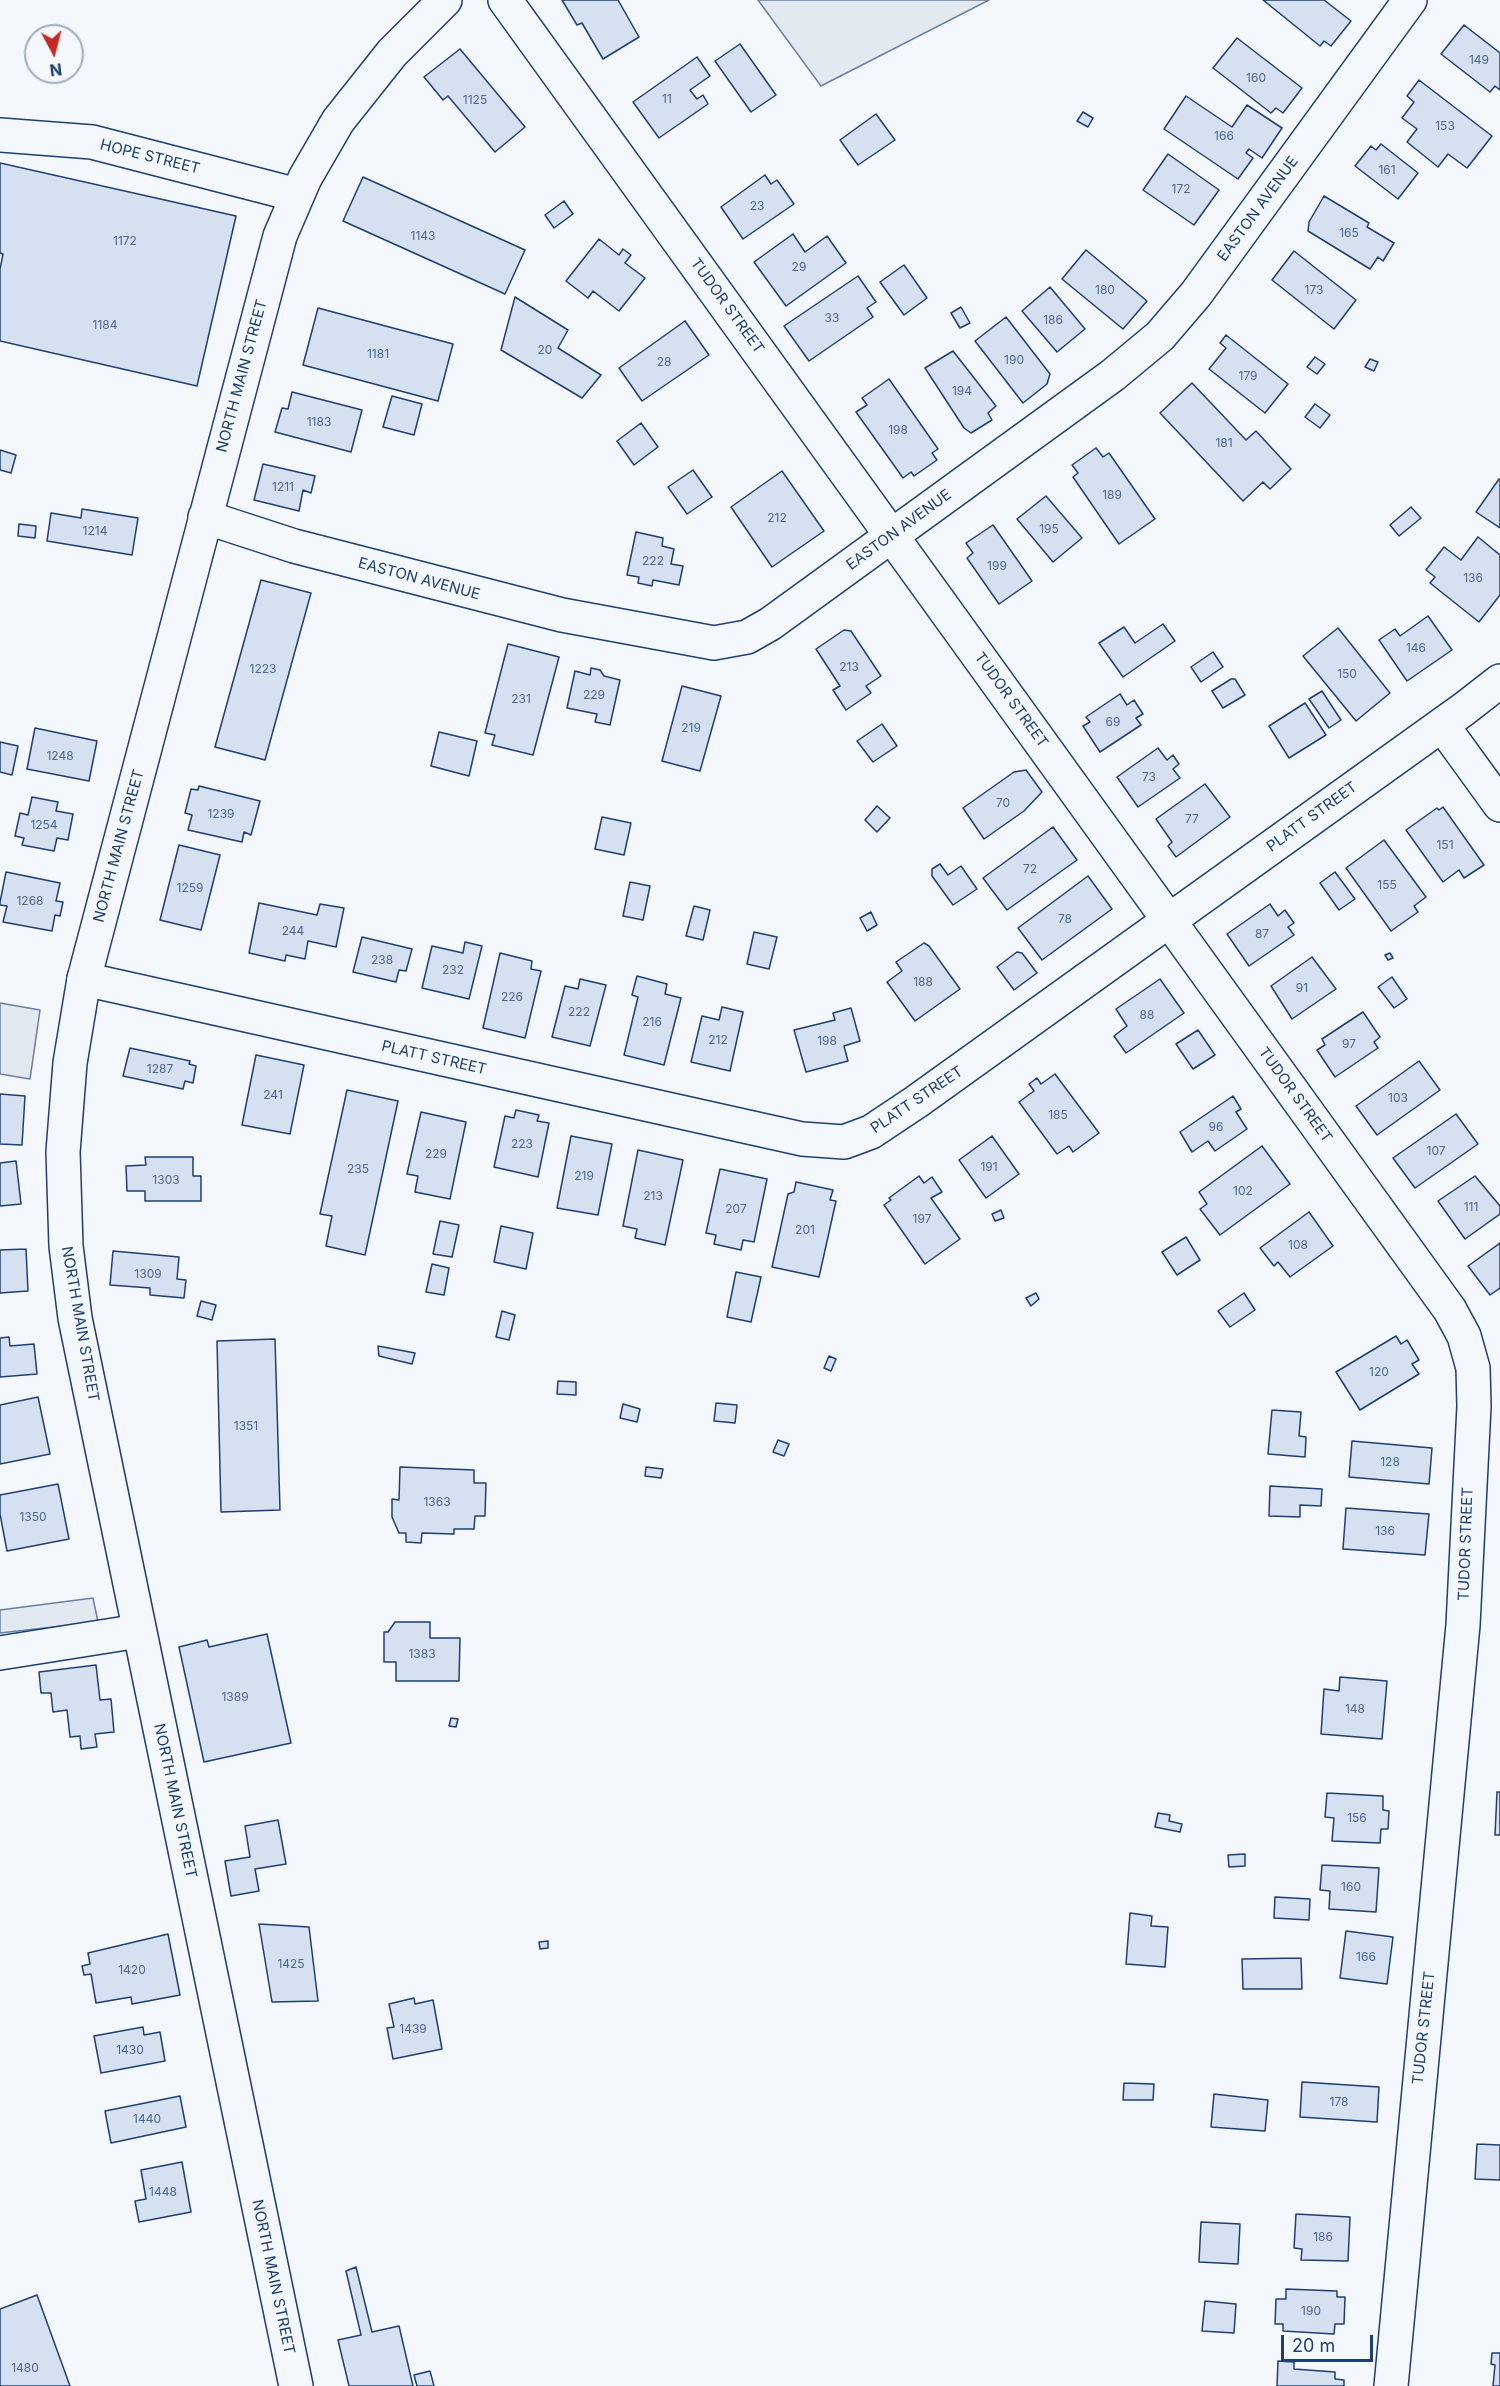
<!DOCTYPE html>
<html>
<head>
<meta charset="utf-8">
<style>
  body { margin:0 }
  #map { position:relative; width:1500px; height:2386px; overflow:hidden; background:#f4f7fb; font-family:Inter,sans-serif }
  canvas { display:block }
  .north { position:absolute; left:24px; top:24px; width:60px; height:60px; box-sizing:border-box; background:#f4f7fb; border:2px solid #9eadc5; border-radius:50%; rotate:173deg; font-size:16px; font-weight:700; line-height:24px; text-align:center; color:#1d3f73 }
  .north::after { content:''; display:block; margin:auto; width:21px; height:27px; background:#c62828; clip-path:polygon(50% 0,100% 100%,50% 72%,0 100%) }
  .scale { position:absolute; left:1281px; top:2335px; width:92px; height:27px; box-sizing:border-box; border:3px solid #1d3f73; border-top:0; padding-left:8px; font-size:18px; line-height:21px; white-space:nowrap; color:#1d3f73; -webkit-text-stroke:4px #f4f7fb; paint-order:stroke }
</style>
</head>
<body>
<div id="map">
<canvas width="1500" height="2386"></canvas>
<div class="north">N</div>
<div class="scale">20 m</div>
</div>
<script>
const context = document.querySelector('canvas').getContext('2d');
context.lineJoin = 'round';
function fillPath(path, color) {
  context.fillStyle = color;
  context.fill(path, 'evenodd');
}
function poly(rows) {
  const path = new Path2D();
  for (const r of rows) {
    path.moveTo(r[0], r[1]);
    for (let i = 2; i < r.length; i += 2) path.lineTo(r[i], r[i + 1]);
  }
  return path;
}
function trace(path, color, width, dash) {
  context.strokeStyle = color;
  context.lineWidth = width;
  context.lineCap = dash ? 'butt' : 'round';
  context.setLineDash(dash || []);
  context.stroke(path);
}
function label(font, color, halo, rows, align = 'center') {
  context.font = font + ' Inter,sans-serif';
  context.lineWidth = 4.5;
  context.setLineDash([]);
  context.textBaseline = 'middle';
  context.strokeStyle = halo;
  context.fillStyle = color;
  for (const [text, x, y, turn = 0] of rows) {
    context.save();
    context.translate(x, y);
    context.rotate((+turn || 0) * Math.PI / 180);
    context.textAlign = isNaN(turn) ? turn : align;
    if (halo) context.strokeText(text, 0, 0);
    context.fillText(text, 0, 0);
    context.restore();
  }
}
const green = poly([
  [758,0,989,0,821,86,758,0],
  [0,1003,40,1010,30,1079,0,1074,0,1003],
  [93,1598,98,1622,0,1633,0,1610,93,1598]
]);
fillPath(green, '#e3e9f0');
trace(green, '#687fa3', 1.5);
const building = poly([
  [562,0,618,0,639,37,603,59,582,23,577,25,562,0],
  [1263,0,1324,0,1351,21,1331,46,1324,41,1320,46,1263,0],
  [1464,25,1500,53,1500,90,1495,86,1490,92,1441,54,1464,25],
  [1237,38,1302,88,1283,113,1276,108,1271,113,1213,68,1237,38],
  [740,44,776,95,751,112,715,61,740,44],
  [460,49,525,127,495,152,448,96,443,100,424,77,460,49],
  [697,57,710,76,690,90,697,99,703,95,708,104,659,138,633,102,697,57],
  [1419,80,1492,136,1467,168,1448,154,1438,167,1407,142,1417,129,1402,118,1414,102,1407,96,1419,80],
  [1186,96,1232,127,1247,105,1282,128,1262,158,1249,149,1246,153,1253,158,1238,179,1164,129,1186,96],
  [1083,112,1093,118,1088,127,1077,121,1083,112],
  [876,114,895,140,858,165,840,140,876,114],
  [1381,144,1418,173,1398,199,1355,166,1371,146,1376,150,1381,144],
  [1168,154,1219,190,1194,225,1143,190,1168,154],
  [0,163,236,216,197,386,0,341,0,269,3,254,0,253,0,163],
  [765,175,771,184,777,180,794,204,743,239,721,207,765,175],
  [363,177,525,250,505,294,343,221,363,177],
  [1324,196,1369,223,1367,227,1394,243,1383,261,1378,257,1370,269,1308,231,1309,222,1324,196],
  [564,201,573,214,554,228,545,215,564,201],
  [793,234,805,252,827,236,846,263,786,306,754,262,793,234],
  [599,239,619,255,623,249,631,255,625,263,645,278,619,311,593,291,588,298,566,281,599,239],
  [1086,250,1147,301,1123,329,1062,279,1086,250],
  [1294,251,1356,300,1334,329,1272,280,1294,251],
  [904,265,927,298,904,315,880,282,904,265],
  [858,276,876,302,867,308,873,317,809,361,784,326,858,276],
  [1050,287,1085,329,1057,352,1022,311,1050,287],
  [515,297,568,330,558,348,601,375,582,398,501,350,515,297],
  [961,307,970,323,960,328,951,313,961,307],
  [318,308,453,344,438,401,303,365,318,308],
  [1006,317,1050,374,1047,384,1023,403,975,341,1006,317],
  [685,321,709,355,642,401,619,368,685,321],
  [1226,335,1288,384,1265,413,1209,369,1226,348,1220,343,1226,335],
  [953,351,996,406,988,413,992,420,971,433,964,428,925,368,953,351],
  [1315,357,1325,364,1317,374,1307,367,1315,357],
  [1370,359,1378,362,1374,371,1365,367,1370,359],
  [889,379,938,449,932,453,937,460,914,476,911,472,903,478,856,412,867,405,862,398,889,379],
  [1192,383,1246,440,1256,431,1291,469,1270,489,1263,482,1243,501,1160,413,1192,383],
  [292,392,362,410,351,452,275,432,282,408,288,409,292,392],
  [392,396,422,404,414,435,383,427,392,396],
  [1315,404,1330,415,1320,428,1305,417,1315,404],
  [641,423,658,447,634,465,617,441,641,423],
  [1096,448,1103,457,1109,453,1155,519,1119,544,1073,477,1078,473,1072,465,1096,448],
  [0,450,16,455,11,473,0,470,0,450],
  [263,464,315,476,311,493,303,490,299,511,254,500,263,464],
  [693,470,712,497,687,514,668,487,693,470],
  [782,471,824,531,772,567,731,507,782,471],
  [1499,479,1500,480,1500,528,1476,512,1499,479],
  [1046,496,1082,538,1053,562,1017,519,1046,496],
  [1411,507,1421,518,1399,536,1390,525,1411,507],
  [82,509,138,518,132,555,47,541,51,513,81,518,82,509],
  [19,524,36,526,35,538,18,536,19,524],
  [993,525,1032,581,999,604,967,558,973,553,966,543,993,525],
  [636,532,663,538,662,546,674,549,671,564,683,566,679,585,653,580,652,586,638,583,639,577,627,575,636,532],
  [1478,537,1500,555,1500,595,1479,622,1430,583,1435,577,1426,570,1444,547,1461,560,1478,537],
  [261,580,311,593,265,760,215,747,261,580],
  [1428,616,1452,650,1407,681,1379,640,1395,629,1400,636,1428,616],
  [1163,624,1175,641,1123,677,1099,643,1124,627,1135,643,1163,624],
  [1338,628,1390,693,1356,721,1303,656,1338,628],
  [844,630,851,631,881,676,866,686,871,693,846,710,833,690,840,686,816,649,844,630],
  [508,644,559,657,533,755,492,745,495,735,485,733,508,644],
  [1213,652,1223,667,1201,682,1191,667,1213,652],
  [591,668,600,670,604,676,620,680,610,725,595,722,597,714,567,708,575,671,590,675,591,668],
  [1231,679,1235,679,1245,695,1223,708,1212,691,1231,679],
  [682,686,721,696,700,771,662,761,682,686],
  [1322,691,1341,720,1329,728,1309,699,1322,691],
  [1120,694,1127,705,1134,700,1143,714,1136,718,1141,725,1100,752,1083,726,1090,722,1086,717,1120,694],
  [1305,703,1326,735,1289,758,1269,726,1305,703],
  [882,724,897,746,873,762,857,741,882,724],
  [35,728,97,741,89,781,27,769,35,728],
  [439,732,477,741,469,776,431,766,439,732],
  [0,742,18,746,12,775,0,772,0,742],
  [1158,748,1167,760,1173,755,1179,764,1173,769,1180,778,1138,807,1117,777,1158,748],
  [1026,770,1042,792,1024,811,984,839,963,808,1014,772,1026,770],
  [1205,784,1230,817,1176,857,1168,846,1172,842,1156,819,1205,784],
  [199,786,260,801,251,835,244,832,242,842,188,830,192,815,185,813,191,789,198,790,199,786],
  [32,797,58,802,56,811,73,814,68,840,57,838,54,851,22,845,24,838,15,836,20,813,28,815,32,797],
  [877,806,890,818,877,832,865,820,877,806],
  [1443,807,1484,865,1464,878,1459,870,1443,882,1406,830,1437,808,1439,810,1443,807],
  [602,817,631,823,624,855,595,849,602,817],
  [1053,827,1077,860,1007,910,983,878,1053,827],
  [1384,840,1426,897,1414,906,1418,912,1391,931,1346,868,1384,840],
  [179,845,220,855,201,930,160,920,179,845],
  [940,864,948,875,961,866,977,889,953,905,932,876,932,869,940,864],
  [6,872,60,883,56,901,63,902,60,916,55,915,52,931,3,922,7,906,0,905,0,902,6,872],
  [1335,872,1355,899,1339,910,1320,883,1335,872],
  [1088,876,1112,909,1042,960,1018,928,1088,876],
  [630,882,650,886,643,920,623,916,630,882],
  [259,903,317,915,320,904,344,908,336,947,308,941,305,959,286,955,285,961,249,953,259,903],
  [1270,904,1278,916,1285,910,1294,923,1288,927,1294,935,1249,966,1227,934,1270,904],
  [694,906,710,910,703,940,686,936,694,906],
  [871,912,877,925,867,931,860,918,871,912],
  [754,932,777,937,769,969,747,964,754,932],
  [362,937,412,949,406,971,399,970,396,982,353,972,362,937],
  [465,942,482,946,469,999,422,988,432,946,463,953,465,942],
  [924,943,929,946,960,989,915,1021,887,982,902,971,896,962,924,943],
  [1017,952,1022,953,1037,973,1014,990,997,967,1017,952],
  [500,953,532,961,531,969,541,971,525,1038,483,1028,500,953],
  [1390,953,1393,958,1388,960,1385,955,1390,953],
  [1312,957,1336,989,1292,1019,1271,986,1312,957],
  [637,976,667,984,665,994,681,998,664,1065,624,1055,638,997,632,995,637,976],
  [1392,977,1407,999,1394,1008,1378,987,1392,977],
  [580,979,606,985,590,1046,552,1037,565,986,578,989,580,979],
  [1160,979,1184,1013,1126,1053,1114,1036,1127,1026,1116,1009,1160,979],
  [722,1007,743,1012,730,1071,691,1062,702,1016,719,1020,722,1007],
  [851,1008,860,1041,844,1046,848,1061,806,1072,794,1030,835,1020,833,1013,851,1008],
  [1363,1012,1380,1037,1374,1042,1378,1048,1335,1077,1317,1050,1325,1045,1322,1039,1363,1012],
  [1198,1030,1215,1055,1193,1069,1176,1044,1198,1030],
  [130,1048,190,1061,189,1064,196,1066,193,1083,185,1081,183,1089,123,1076,130,1048],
  [256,1055,304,1065,290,1134,242,1125,256,1055],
  [1419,1061,1440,1090,1377,1135,1356,1106,1419,1061],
  [1055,1074,1099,1133,1073,1152,1069,1146,1057,1154,1019,1102,1034,1091,1029,1084,1037,1078,1041,1084,1055,1074],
  [347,1090,398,1101,365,1255,326,1246,332,1216,320,1214,347,1090],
  [0,1094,25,1096,22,1145,0,1144,0,1094],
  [1233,1096,1241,1109,1236,1112,1247,1129,1215,1151,1208,1141,1192,1152,1180,1132,1233,1096],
  [516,1110,539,1115,537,1121,549,1123,538,1177,494,1167,505,1116,514,1118,516,1110],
  [421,1112,466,1122,450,1199,415,1192,418,1176,407,1174,421,1112],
  [1456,1114,1478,1144,1415,1188,1393,1158,1456,1114],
  [571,1136,612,1144,598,1215,557,1208,571,1136],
  [992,1136,1019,1174,986,1198,959,1160,992,1136],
  [1262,1146,1290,1184,1220,1235,1200,1209,1207,1204,1199,1192,1262,1146],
  [638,1150,683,1160,665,1245,635,1238,637,1229,623,1226,638,1150],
  [145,1157,193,1157,193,1176,201,1176,201,1201,145,1201,145,1191,127,1191,126,1166,146,1165,145,1157],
  [16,1161,21,1204,0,1206,0,1163,16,1161],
  [720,1169,767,1179,754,1242,743,1240,741,1250,714,1244,716,1235,706,1233,720,1169],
  [919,1176,924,1183,932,1177,942,1192,931,1198,960,1239,925,1264,884,1205,891,1200,889,1198,919,1176],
  [1475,1176,1500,1206,1500,1214,1465,1239,1438,1201,1475,1176],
  [796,1182,833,1190,830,1200,836,1201,819,1277,772,1267,788,1194,794,1192,796,1182],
  [1001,1210,1004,1218,995,1221,992,1214,1001,1210],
  [1309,1212,1333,1246,1290,1277,1278,1262,1274,1266,1260,1248,1309,1212],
  [440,1221,459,1225,452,1257,433,1254,440,1221],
  [501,1226,533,1233,526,1269,494,1262,501,1226],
  [1186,1237,1200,1260,1177,1275,1162,1252,1186,1237],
  [1500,1243,1500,1288,1490,1295,1468,1266,1500,1243],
  [26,1249,28,1291,0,1293,0,1250,26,1249],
  [113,1251,179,1257,177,1279,186,1280,184,1298,150,1295,150,1288,110,1285,113,1251],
  [432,1264,449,1268,444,1295,426,1292,432,1264],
  [736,1272,761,1277,751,1322,727,1317,736,1272],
  [1036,1293,1039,1299,1031,1306,1026,1298,1036,1293],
  [1244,1293,1255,1310,1230,1327,1218,1311,1244,1293],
  [201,1301,216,1305,212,1320,197,1316,201,1301],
  [502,1311,515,1315,509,1340,496,1337,502,1311],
  [1396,1336,1401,1344,1407,1340,1419,1360,1412,1364,1419,1374,1360,1410,1336,1372,1396,1336],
  [9,1337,10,1346,34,1344,37,1374,0,1377,0,1338,9,1337],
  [275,1339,280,1510,221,1512,217,1341,275,1339],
  [378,1346,415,1353,412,1364,379,1356,378,1346],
  [829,1356,836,1359,831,1371,824,1368,829,1356],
  [558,1381,576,1382,576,1395,557,1394,558,1381],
  [38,1397,50,1454,0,1464,0,1405,38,1397],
  [716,1403,737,1405,735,1423,714,1421,716,1403],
  [623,1404,640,1409,637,1422,620,1418,623,1404],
  [1272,1410,1301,1412,1299,1436,1306,1437,1305,1457,1268,1454,1272,1410],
  [778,1440,789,1444,784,1456,773,1452,778,1440],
  [1352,1441,1432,1448,1429,1484,1349,1477,1352,1441],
  [400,1467,474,1470,474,1483,486,1483,485,1516,475,1516,474,1529,454,1529,454,1534,422,1533,421,1543,406,1542,406,1533,399,1533,392,1517,392,1499,399,1500,400,1467],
  [646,1467,663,1469,661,1478,645,1476,646,1467],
  [58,1484,69,1539,7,1551,0,1514,0,1495,58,1484],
  [1270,1486,1322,1489,1321,1506,1300,1505,1300,1517,1269,1516,1270,1486],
  [1346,1508,1429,1514,1425,1555,1343,1549,1346,1508],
  [395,1622,430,1622,430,1638,460,1638,459,1681,396,1681,396,1662,384,1662,384,1632,388,1632,395,1622],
  [267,1634,291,1743,204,1762,179,1647,207,1640,209,1647,267,1634],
  [96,1665,100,1700,111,1699,114,1732,95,1734,97,1747,81,1749,80,1736,70,1737,67,1710,53,1712,51,1693,41,1693,39,1672,96,1665],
  [1340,1677,1387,1681,1382,1739,1321,1734,1324,1689,1339,1691,1340,1677],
  [451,1718,458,1719,456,1727,449,1726,451,1718],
  [1497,1792,1500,1792,1500,1835,1495,1835,1497,1792],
  [1327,1793,1383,1796,1383,1810,1389,1811,1388,1829,1381,1829,1380,1843,1332,1841,1334,1818,1325,1817,1327,1793],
  [1158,1813,1170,1815,1169,1821,1182,1824,1180,1832,1155,1827,1158,1813],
  [278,1820,286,1864,255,1869,259,1891,231,1896,225,1861,250,1857,245,1826,278,1820],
  [1245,1854,1245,1866,1229,1867,1228,1855,1245,1854],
  [1322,1865,1379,1868,1376,1912,1329,1909,1330,1891,1320,1890,1322,1865],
  [1275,1897,1310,1899,1309,1920,1274,1918,1275,1897],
  [1130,1913,1152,1916,1151,1926,1168,1927,1165,1967,1126,1964,1130,1913],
  [259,1924,309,1927,318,2001,272,2002,259,1924],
  [1346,1931,1393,1937,1387,1984,1340,1978,1346,1931],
  [168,1934,180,1995,132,2004,131,1997,96,2003,91,1974,84,1975,82,1966,90,1964,88,1953,168,1934],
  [548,1941,548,1948,540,1949,539,1942,548,1941],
  [1301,1958,1302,1989,1243,1989,1242,1959,1301,1958],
  [414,1998,415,2004,433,2000,442,2049,393,2059,387,2028,394,2027,389,2004,414,1998],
  [143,2027,144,2035,160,2032,165,2061,101,2073,94,2036,143,2027],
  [1302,2082,1379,2087,1377,2122,1300,2117,1302,2082],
  [1124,2083,1154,2084,1153,2100,1123,2100,1124,2083],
  [1214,2094,1268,2100,1265,2131,1211,2127,1214,2094],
  [180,2096,186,2127,111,2143,105,2111,180,2096],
  [1477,2144,1500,2145,1500,2180,1475,2179,1477,2144],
  [182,2162,191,2212,139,2222,135,2201,146,2199,141,2170,182,2162],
  [1296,2214,1350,2217,1348,2261,1301,2260,1302,2249,1294,2248,1296,2214],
  [1201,2222,1240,2224,1238,2264,1199,2262,1201,2222],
  [356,2267,372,2332,399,2326,413,2386,349,2386,338,2340,361,2335,346,2271,356,2267],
  [1286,2289,1337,2291,1337,2297,1345,2297,1344,2324,1335,2324,1334,2334,1283,2331,1283,2324,1275,2324,1276,2299,1286,2299,1286,2289],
  [37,2295,70,2386,0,2386,0,2309,37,2295],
  [1205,2301,1236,2304,1234,2333,1202,2331,1205,2301],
  [1492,2353,1500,2353,1500,2386,1493,2386,1495,2365,1491,2364,1492,2353],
  [1278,2361,1294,2362,1294,2369,1335,2372,1335,2379,1344,2380,1344,2386,1277,2386,1278,2361],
  [430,2371,434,2386,417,2386,414,2375,430,2371]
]);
fillPath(building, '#d5e0f0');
trace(building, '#1d3f73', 1.5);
const minor = poly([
  [505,0,1450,1310,1464,1336,1473,1368,1474,1406,1463,1625,1391,2386],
  [0,135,92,142,297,195],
  [205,517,294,546,562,615,714,643,747,637,770,624,1113,375,1160,336,1196,294,1410,0],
  [1442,725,1500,805],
  [84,979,802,1139,844,1142,871,1132,916,1102,1464,709,1500,681],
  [0,1653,139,1631]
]);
const major = poly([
  [296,2386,75,1318,66,1246,63,1152,70,1063,84,979,280,236,305,178,338,121,392,53,445,0]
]);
trace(minor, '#1d3f73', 36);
trace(major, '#1d3f73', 36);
trace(minor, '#f4f7fb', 33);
trace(major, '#f4f7fb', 33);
label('12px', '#4b6792', null, [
  ["149",1479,60],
  ["160",1256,78],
  ["11",667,99],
  ["1125",475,100],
  ["153",1445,126],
  ["166",1224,136],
  ["161",1387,170],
  ["172",1181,189],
  ["23",757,206],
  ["165",1349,233],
  ["1143",423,236],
  ["1172",125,241],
  ["29",799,267],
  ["180",1105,290],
  ["173",1314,290],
  ["33",832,318],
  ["186",1053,320],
  ["1184",105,325],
  ["20",545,350],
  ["1181",378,354],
  ["190",1014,360],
  ["28",664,362],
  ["179",1248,376],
  ["194",962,391],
  ["1183",319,422],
  ["198",898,430],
  ["181",1224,443],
  ["1211",283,487],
  ["189",1112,495],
  ["212",777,518],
  ["195",1049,529],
  ["1214",95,531],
  ["222",653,561],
  ["199",997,566],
  ["136",1473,578],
  ["146",1416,648],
  ["213",849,667],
  ["1223",263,669],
  ["150",1347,674],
  ["229",594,695],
  ["231",521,699],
  ["69",1113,722],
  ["219",691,728],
  ["1248",60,756],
  ["73",1149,777],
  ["70",1003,803],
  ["1239",221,814],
  ["77",1192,819],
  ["1254",44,825],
  ["151",1445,845],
  ["72",1030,869],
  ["155",1387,885],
  ["1259",190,888],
  ["1268",30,901],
  ["78",1065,919],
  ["244",293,931],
  ["87",1262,934],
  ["238",382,960],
  ["232",453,970],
  ["188",923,982],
  ["91",1302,988],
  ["226",512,997],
  ["222",579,1012],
  ["88",1147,1015],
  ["216",652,1022],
  ["212",718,1040],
  ["198",827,1041],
  ["97",1349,1044],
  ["1287",160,1069],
  ["241",273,1095],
  ["103",1398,1098],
  ["185",1058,1115],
  ["96",1216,1127],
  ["223",522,1144],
  ["107",1436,1151],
  ["229",436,1154],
  ["191",989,1167],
  ["235",358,1169],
  ["219",584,1176],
  ["1303",166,1180],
  ["102",1243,1191],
  ["213",653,1196],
  ["111",1471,1207],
  ["207",736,1209],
  ["197",922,1219],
  ["201",805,1230],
  ["108",1298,1245],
  ["1309",148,1274],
  ["120",1379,1372],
  ["1351",246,1426],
  ["128",1390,1462],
  ["1363",437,1502],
  ["1350",33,1517],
  ["136",1385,1531],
  ["1383",422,1654],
  ["1389",235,1697],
  ["148",1355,1709],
  ["156",1357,1818],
  ["160",1351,1887],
  ["166",1366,1957],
  ["1425",291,1964],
  ["1420",132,1970],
  ["1439",413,2029],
  ["1430",130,2050],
  ["178",1339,2102],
  ["1440",147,2119],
  ["1448",163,2192],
  ["186",1323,2237],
  ["190",1311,2311],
  ["1480",25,2368]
]);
label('15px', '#1d3f73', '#f4f7fb', [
  ["HOPE STREET",150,157,14],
  ["EASTON AVENUE",1258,209,-54],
  ["TUDOR STREET",727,306,54],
  ["NORTH MAIN STREET",242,376,-75],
  ["EASTON AVENUE",899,530,-36],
  ["EASTON AVENUE",419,579,15],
  ["TUDOR STREET",1011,700,54],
  ["PLATT STREET",1312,817,-36],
  ["NORTH MAIN STREET",119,846,-75],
  ["PLATT STREET",434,1058,13],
  ["TUDOR STREET",1295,1095,54],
  ["PLATT STREET",917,1100,-34],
  ["NORTH MAIN STREET",80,1324,80],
  ["TUDOR STREET",1466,1544,-88],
  ["NORTH MAIN STREET",175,1801,78],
  ["TUDOR STREET",1424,2028,-84],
  ["NORTH MAIN STREET",273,2277,78]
]);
</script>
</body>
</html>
